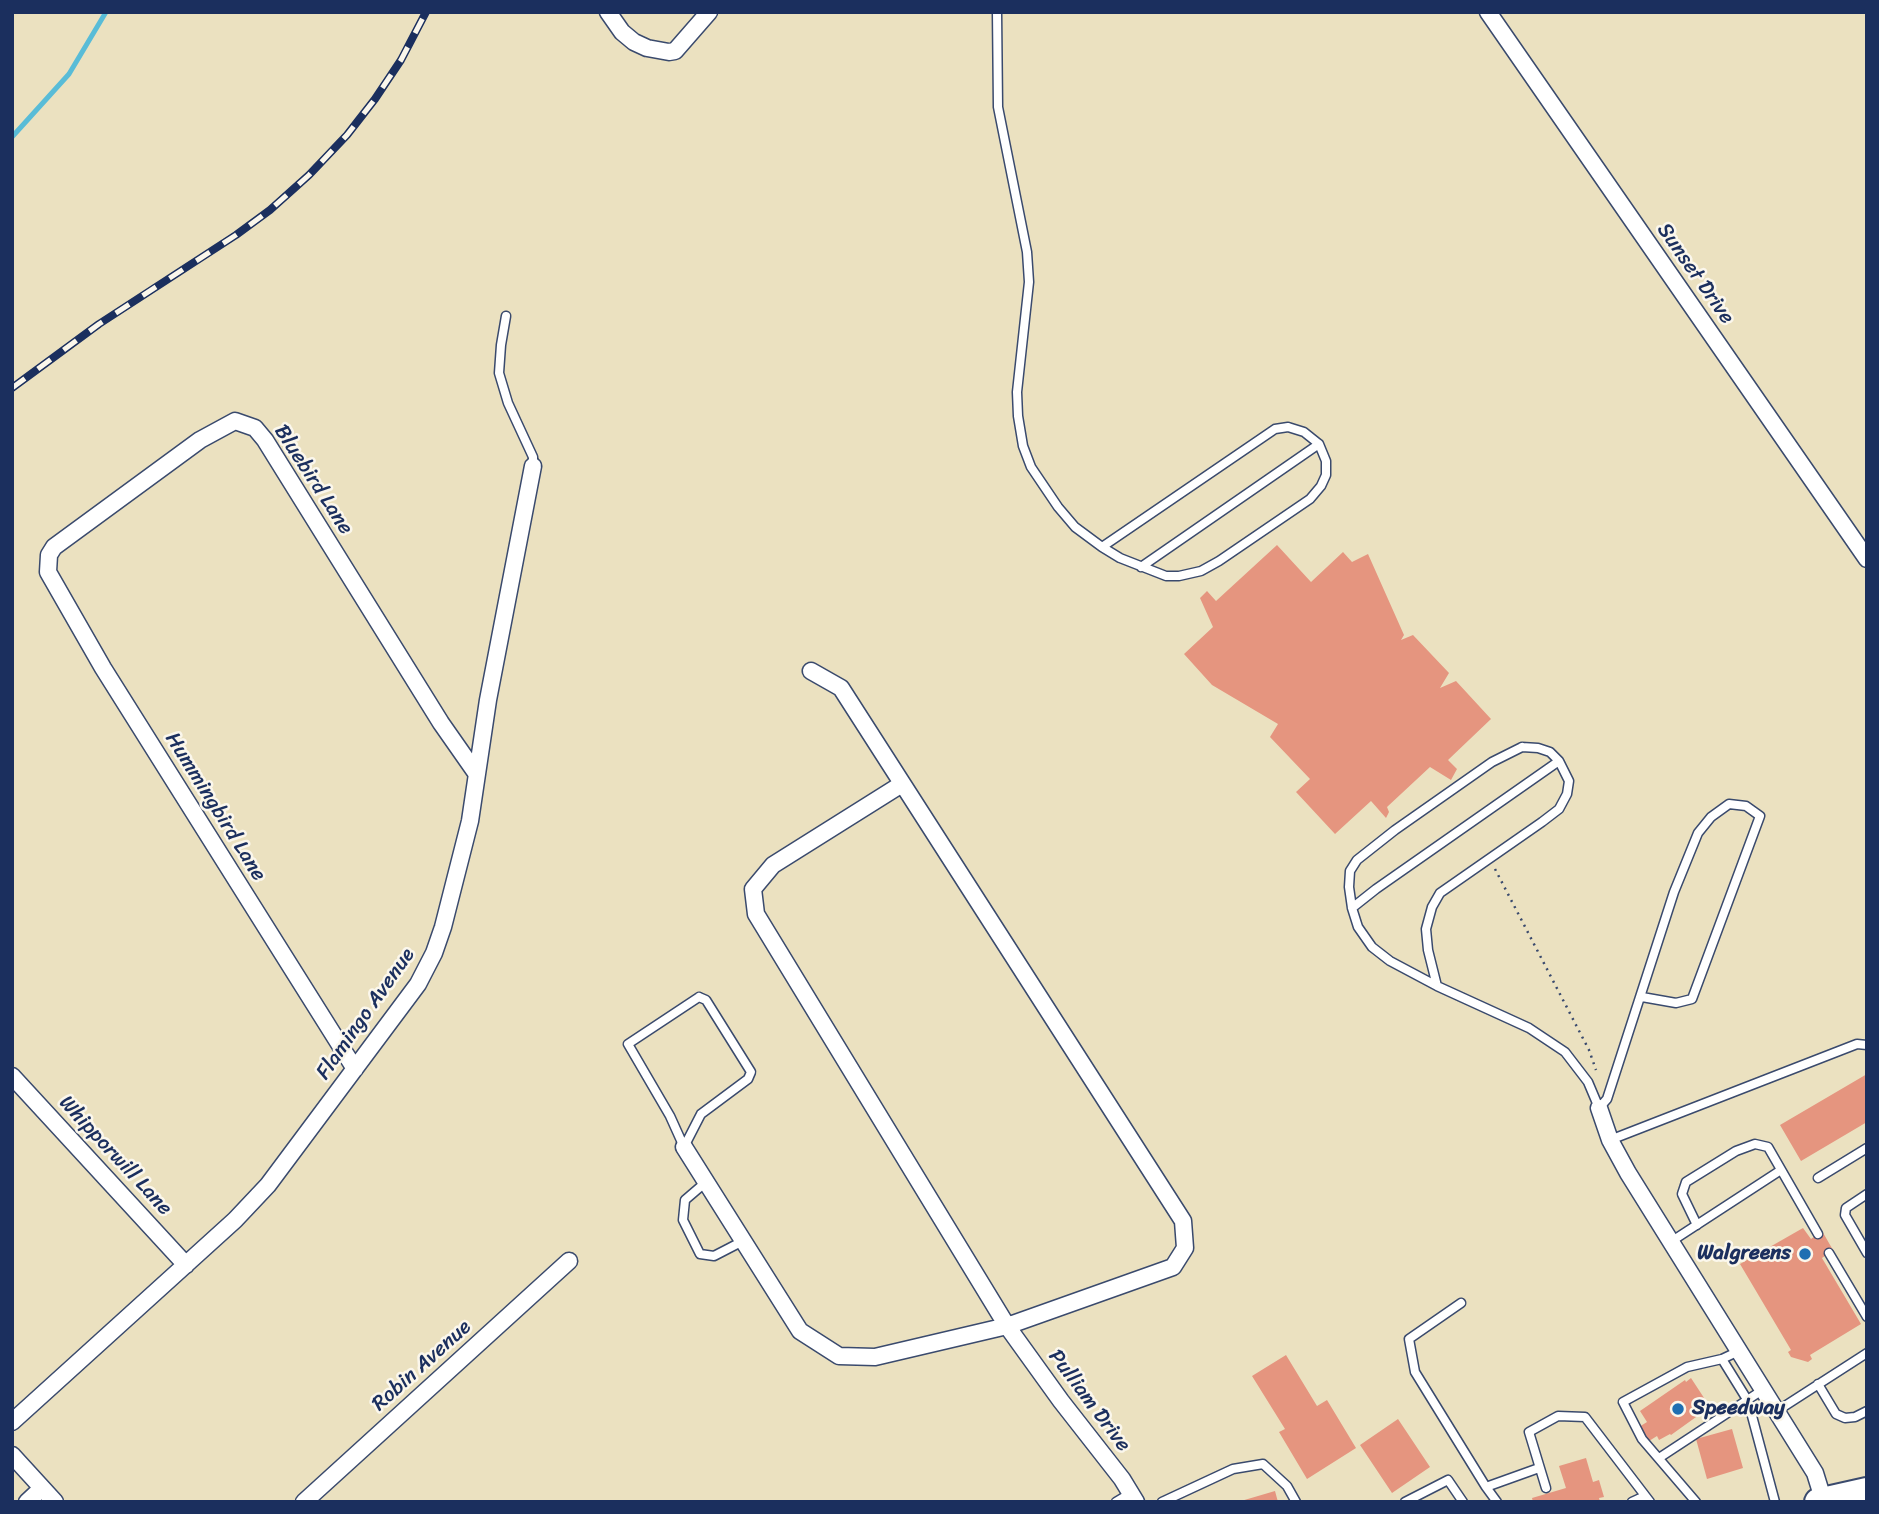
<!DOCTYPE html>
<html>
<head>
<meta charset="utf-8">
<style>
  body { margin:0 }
  #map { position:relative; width:1879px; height:1514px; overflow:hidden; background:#ebe1c0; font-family:Sriracha,sans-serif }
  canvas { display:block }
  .frame { position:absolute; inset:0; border:14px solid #1b2f5e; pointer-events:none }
</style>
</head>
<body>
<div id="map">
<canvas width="1879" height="1514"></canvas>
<div class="frame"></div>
</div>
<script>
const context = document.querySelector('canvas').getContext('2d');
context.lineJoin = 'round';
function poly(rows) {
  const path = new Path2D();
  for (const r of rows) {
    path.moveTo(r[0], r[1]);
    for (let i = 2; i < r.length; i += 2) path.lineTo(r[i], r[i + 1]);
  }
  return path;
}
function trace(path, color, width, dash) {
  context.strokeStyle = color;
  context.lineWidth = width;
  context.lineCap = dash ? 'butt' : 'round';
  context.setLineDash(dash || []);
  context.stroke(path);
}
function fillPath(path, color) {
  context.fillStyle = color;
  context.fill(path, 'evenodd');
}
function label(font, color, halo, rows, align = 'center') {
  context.font = font + ' Sriracha,sans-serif';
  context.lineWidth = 5;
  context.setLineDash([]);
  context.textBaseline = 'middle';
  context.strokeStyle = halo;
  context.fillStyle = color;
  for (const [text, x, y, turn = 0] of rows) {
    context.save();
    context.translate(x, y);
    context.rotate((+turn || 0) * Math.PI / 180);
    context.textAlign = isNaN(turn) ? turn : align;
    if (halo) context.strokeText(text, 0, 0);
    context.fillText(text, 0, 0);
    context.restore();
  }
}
trace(poly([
  [12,137,69,74,106,12]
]), '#59bcd7', 5);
fillPath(poly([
  [1277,545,1311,582,1343,552,1352,562,1368,554,1404,635,1401,640,1413,635,1449,673,1440,688,1456,681,1491,719,1448,760,1457,769,1451,780,1430,767,1387,807,1389,812,1386,818,1371,801,1335,834,1296,792,1310,779,1270,737,1278,724,1212,685,1184,654,1213,627,1200,598,1207,591,1216,601],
  [1867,1074,1867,1122,1801,1161,1780,1125],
  [1803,1228,1811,1239,1822,1231,1833,1250,1822,1258,1861,1324,1810,1355,1812,1359,1808,1362,1791,1357,1788,1352,1791,1350,1740,1264],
  [1286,1355,1317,1406,1327,1400,1356,1448,1307,1479,1279,1432,1285,1429,1252,1376],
  [1691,1378,1710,1407,1671,1435,1670,1434,1659,1440,1657,1436,1649,1441,1639,1427,1647,1422,1640,1411,1685,1380,1686,1382],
  [1398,1419,1430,1467,1392,1493,1360,1445],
  [1732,1429,1743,1468,1707,1479,1696,1439],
  [1586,1458,1593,1482,1599,1480,1604,1497,1599,1498,1600,1502,1533,1502,1532,1498,1566,1488,1559,1466],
  [1275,1491,1278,1502,1242,1502,1241,1501]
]), '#e5957f');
const service = poly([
  [997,12,998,107,1027,252,1029,282,1017,392,1018,416,1023,446,1031,467,1058,507,1075,527,1102,547],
  [506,316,501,345,499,373,508,403,533,457,533,466],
  [1288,427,1304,432,1319,444,1326,461,1326,475,1321,486,1310,499,1219,561,1201,571,1179,576,1166,576,1120,558,1102,547,1275,429,1288,427],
  [1141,567,1319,444],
  [1522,747,1538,748,1550,752,1559,761,1569,781,1567,794,1559,809,1542,822,1440,893,1432,907,1426,929,1428,950,1437,986,1390,961,1372,947,1358,927,1352,908,1349,887,1350,871,1357,860,1395,830,1492,762,1522,747],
  [1352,908,1376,889,1559,761],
  [1437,986,1529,1028,1565,1052,1588,1082,1599,1108,1607,1099,1674,892,1698,833,1711,817,1729,804,1746,806,1760,816,1692,999,1676,1003,1642,997],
  [699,997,706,1000,751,1072,748,1079,701,1114,684,1147,670,1116,628,1044,699,997],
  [1610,1140,1857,1044,1867,1045],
  [1818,1178,1867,1148],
  [706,1182,685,1200,683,1220,700,1254,714,1256,743,1241],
  [1867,1194,1846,1208,1845,1215,1867,1253],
  [1697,1225,1682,1194,1686,1182,1736,1151,1755,1144,1768,1147,1818,1234],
  [1672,1241,1781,1170],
  [1829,1253,1867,1317],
  [1461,1303,1409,1339,1415,1372,1486,1487],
  [1722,1359,1748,1401,1775,1502],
  [1818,1384,1836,1414,1845,1418,1855,1417,1867,1411],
  [1777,1411,1867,1353],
  [1659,1458,1764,1389],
  [1546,1488,1529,1432,1558,1416,1585,1417,1650,1502],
  [1116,1502,1131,1493],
  [1162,1502,1233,1469,1263,1464,1287,1486,1296,1502],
  [1405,1502,1448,1480,1463,1502],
  [1497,1502,1486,1487,1539,1468],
  [1632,1502,1645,1496],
  [1696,1502,1642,1439,1623,1402,1687,1367,1722,1359,1739,1351]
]);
const minor = poly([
  [608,12,622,32,634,42,647,48,669,52,675,51,709,12],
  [1488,12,1867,559],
  [902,784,773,865,753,889,756,914,1007,1326,1061,1401,1122,1479,1136,1502],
  [355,1069,103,668,48,572,49,555,54,547,200,440,235,421,255,428,265,440,441,723,476,773],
  [12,1076,186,1265],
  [1599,1108,1610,1140,1628,1173,1815,1473,1824,1502],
  [684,1147,800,1331,839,1356,875,1357,1007,1326,1173,1267,1185,1248,1183,1221,841,688,811,671],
  [12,1422,235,1220,268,1185,418,984,434,953,443,927,470,821,488,700,533,466],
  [12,1455,55,1502],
  [27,1502,42,1488],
  [304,1502,569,1261]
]);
const trunk = poly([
  [1818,1502,1867,1491]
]);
trace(service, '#3a4a6d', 11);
trace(minor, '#3a4a6d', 19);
trace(trunk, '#3a4a6d', 30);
trace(poly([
  [1495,869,1589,1050,1596,1070]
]), '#3a4a6d', 2.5, [2, 5]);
trace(service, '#fff', 8);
trace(minor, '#fff', 16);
trace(trunk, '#fff', 26);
const rail = poly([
  [12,388,99,324,236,235,270,210,309,175,347,135,375,99,401,60,426,12]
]);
trace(rail, '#1b2f5e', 8);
trace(rail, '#fbf7ec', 5, [16]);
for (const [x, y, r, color] of [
  [1805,1254,7,"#1f6fb2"],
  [1678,1409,7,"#1f6fb2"]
]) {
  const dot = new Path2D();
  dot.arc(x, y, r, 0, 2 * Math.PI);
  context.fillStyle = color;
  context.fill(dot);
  trace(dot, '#fbf7ec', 2.5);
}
label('21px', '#1b2f5e', '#fbf7ec', [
  ["Sunset Drive",1695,274,55],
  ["Bluebird Lane",313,480,57],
  ["Hummingbird Lane",215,807,58],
  ["Flamingo Avenue",366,1014,-55],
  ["Whipporwill Lane",115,1156,47],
  ["Robin Avenue",422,1366,-42],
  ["Pulliam Drive",1089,1401,53]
]);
label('bold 21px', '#1b2f5e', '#fbf7ec', [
  ["Walgreens",1791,1254],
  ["Speedway",1692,1409,"left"]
], 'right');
</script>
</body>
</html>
